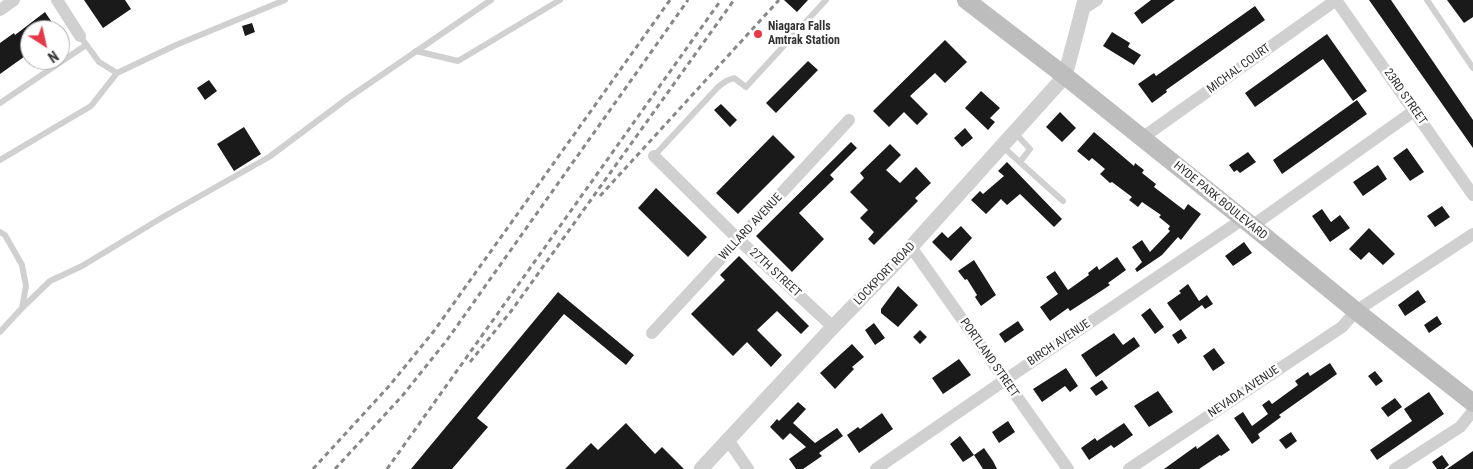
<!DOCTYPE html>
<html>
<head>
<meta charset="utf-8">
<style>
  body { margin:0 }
  #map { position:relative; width:1473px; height:469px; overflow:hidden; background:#fff; font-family:"Roboto Condensed",sans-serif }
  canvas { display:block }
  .north { position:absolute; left:20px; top:20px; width:50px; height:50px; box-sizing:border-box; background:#fff; border:1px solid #adadad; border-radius:50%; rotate:145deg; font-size:14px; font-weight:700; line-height:20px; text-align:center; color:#333 }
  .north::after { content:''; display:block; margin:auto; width:18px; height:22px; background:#e63946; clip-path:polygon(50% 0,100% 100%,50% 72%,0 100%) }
</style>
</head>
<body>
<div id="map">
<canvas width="1473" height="469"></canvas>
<div class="north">N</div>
</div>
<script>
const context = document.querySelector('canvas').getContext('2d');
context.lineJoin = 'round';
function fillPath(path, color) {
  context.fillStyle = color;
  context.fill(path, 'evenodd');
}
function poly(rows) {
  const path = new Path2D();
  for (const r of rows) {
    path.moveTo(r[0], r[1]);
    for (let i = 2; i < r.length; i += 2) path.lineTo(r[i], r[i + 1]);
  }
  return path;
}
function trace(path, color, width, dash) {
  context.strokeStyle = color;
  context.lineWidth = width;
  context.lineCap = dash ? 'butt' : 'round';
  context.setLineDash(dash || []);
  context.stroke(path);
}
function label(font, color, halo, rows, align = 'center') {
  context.font = font + ' "Roboto Condensed",sans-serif';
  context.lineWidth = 5;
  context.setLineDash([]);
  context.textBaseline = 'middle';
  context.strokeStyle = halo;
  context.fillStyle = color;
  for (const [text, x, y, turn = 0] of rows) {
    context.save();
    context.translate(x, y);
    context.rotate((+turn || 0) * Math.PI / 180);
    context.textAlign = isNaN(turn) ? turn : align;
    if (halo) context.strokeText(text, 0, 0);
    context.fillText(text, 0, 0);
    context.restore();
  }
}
fillPath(poly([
  [84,0,125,0,131,9,103,28],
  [784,0,808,0,797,12],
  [1151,0,1175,0,1142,24,1134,13],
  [1369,0,1391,0,1473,120,1473,148],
  [1447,0,1473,0,1473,17,1464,23],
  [1255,6,1265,20,1166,90,1167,92,1152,103,1138,84,1154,73,1156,76],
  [45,12,57,30,30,30,30,42,23,47,28,54,0,74,0,43,14,33,15,35],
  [252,23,255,32,245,36,242,26],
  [1112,32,1130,43,1128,47,1141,55,1134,65,1103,46],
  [1327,34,1367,91,1353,101,1323,59,1255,107,1245,93],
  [945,40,967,62,945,83,935,73,910,96,928,114,917,125,904,112,889,127,873,111],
  [808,61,818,70,776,113,766,103],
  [209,80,217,91,205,100,197,88],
  [981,91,1000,108,990,118,995,122,988,130,965,108],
  [1357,100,1367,114,1282,174,1273,160],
  [721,104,737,120,730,127,714,110],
  [1060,112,1076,128,1062,142,1046,127],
  [244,127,261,154,234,171,217,144],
  [965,128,973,138,962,147,954,138],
  [1094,132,1134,166,1135,163,1144,170,1142,173,1156,184,1154,187,1184,210,1188,204,1201,214,1181,240,1178,237,1162,255,1137,272,1135,269,1142,262,1132,247,1142,240,1150,252,1170,231,1168,229,1170,226,1159,217,1161,215,1142,202,1138,207,1129,200,1132,197,1112,182,1110,183,1100,174,1105,169,1092,158,1089,161,1077,151],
  [773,135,795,157,738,214,716,193],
  [851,142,857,148,830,175,834,179,799,213,824,239,792,272,756,236],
  [890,144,901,155,886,170,900,183,916,167,931,183,915,198,918,201,874,245,868,239,874,232,860,218,868,210,850,192,864,178,860,173],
  [1407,148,1424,172,1410,181,1393,158],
  [1248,152,1256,162,1240,173,1237,170,1234,172,1229,165],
  [1007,162,1062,219,1054,227,1020,194,1007,205,1001,199,986,214,971,200,980,191,983,194,1004,176,998,171],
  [1378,165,1387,179,1363,196,1353,182],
  [656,188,707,237,688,257,638,208],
  [1442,206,1450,217,1435,227,1427,216],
  [1322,209,1331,222,1340,215,1350,228,1330,242,1312,216],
  [961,226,972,238,951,261,932,242,942,232,948,238],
  [1369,228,1395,254,1383,265,1369,252,1361,260,1349,249],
  [1244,242,1252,253,1233,266,1225,256],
  [739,256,809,326,801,334,777,311,757,330,782,355,771,367,747,342,733,356,691,314,725,280,720,275],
  [1117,257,1126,270,1108,283,1110,285,1101,291,1070,311,1068,308,1050,321,1040,307,1058,294,1046,277,1055,271,1068,290,1089,275,1088,273,1097,266,1099,270],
  [974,260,996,295,981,306,975,297,977,295,967,279,965,280,958,271],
  [1188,284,1199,301,1207,295,1213,304,1205,309,1202,305,1180,321,1167,303,1181,293,1179,291],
  [898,286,918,305,898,327,881,313,881,309],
  [1418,290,1426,302,1405,316,1398,305],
  [558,292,634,355,626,365,564,314,477,418,488,427,452,469,411,469],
  [1150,308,1164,327,1155,334,1141,315],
  [1437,316,1442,324,1429,333,1424,325],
  [1018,321,1024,330,1005,343,999,334],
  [874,323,885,338,875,345,865,330],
  [1181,329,1187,338,1178,344,1172,335],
  [920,330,927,337,920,344,913,337],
  [1114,333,1123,345,1134,337,1140,346,1096,377,1081,355],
  [852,344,864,357,852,367,854,369,835,389,820,373],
  [1214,348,1225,363,1213,371,1203,356],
  [959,359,971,375,943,394,932,378],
  [1330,363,1337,374,1279,415,1281,417,1258,434,1260,438,1252,444,1234,418,1243,412,1252,426,1268,414,1262,405,1269,400,1272,404,1298,385,1295,381,1308,372,1310,376],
  [1066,368,1078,386,1070,392,1065,386,1042,402,1033,389],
  [1375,371,1383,381,1376,386,1368,376],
  [1102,380,1108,388,1096,396,1090,388],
  [1158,391,1173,412,1149,427,1134,406],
  [1429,392,1444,414,1377,460,1370,450,1412,421,1404,409],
  [1395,398,1402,407,1388,417,1381,408],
  [798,402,806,409,793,423,815,443,837,428,843,436,819,453,822,456,803,469,796,469,789,459,806,447,790,433,783,440,770,427,777,419,779,421],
  [882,413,893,429,859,453,847,435,858,427,860,429],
  [1008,421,1015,432,999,443,992,432],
  [626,423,655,454,662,447,684,469,565,469,591,443,598,450],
  [1124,423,1133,435,1114,448,1111,445,1089,460,1081,448,1095,438,1097,441],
  [1291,432,1297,441,1286,449,1279,440],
  [1218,434,1230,450,1221,456,1220,455,1199,469,1164,469,1196,446,1197,449],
  [960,436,974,455,963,462,950,444],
  [984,448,993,461,997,469,983,469,974,455],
  [1473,451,1473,469,1447,469],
  [1442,455,1449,465,1444,469,1437,469,1432,462]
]), '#1a1a1a');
trace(poly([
  [1427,0,1473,68],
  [80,36,99,62,117,73,176,45,285,0],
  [416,51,458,61,560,0],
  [0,103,86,45],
  [1015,133,1030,149,1020,162],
  [1003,147,1063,201],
  [654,156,718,87,726,81,734,78,746,87,826,0],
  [0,160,91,106,117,73],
  [0,232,5,235,22,265,26,286,22,308,0,332],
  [22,308,50,281,82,266,163,217,269,157,348,98,491,0]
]), '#d0d0d0', 6);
trace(poly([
  [57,0,80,36],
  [1336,0,1473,195],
  [1083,9,1097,0],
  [0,10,14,0],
  [1142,138,1336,0],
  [654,156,739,240,833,327],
  [1252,226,1414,111],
  [911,247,1068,469],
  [652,333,849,120],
  [728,440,748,469],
  [876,469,1005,380,1243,219],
  [1129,469,1342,327,1356,311,1473,234],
  [1395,469,1460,427,1473,411]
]), '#d0d0d0', 12);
trace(poly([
  [701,469,833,327,911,247,1065,76,1085,0]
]), '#d0d0d0', 15);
trace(poly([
  [966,0,1065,76,1252,226,1356,311,1473,403]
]), '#bdbdbd', 18);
trace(poly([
  [600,196,779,0],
  [470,362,512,310,734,0],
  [313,469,390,385,434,331,670,0],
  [335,469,403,395,447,340,688,0],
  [387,469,721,0]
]), '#888', 3, [5, 4]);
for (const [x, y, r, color] of [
  [758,34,5,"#e63946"]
]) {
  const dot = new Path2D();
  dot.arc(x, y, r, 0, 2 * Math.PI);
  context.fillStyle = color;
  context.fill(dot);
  trace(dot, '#fff', 2);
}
label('bold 12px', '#333', '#fff', [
  ["Niagara Falls",768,27],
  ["Amtrak Station",768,41]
], 'left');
label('12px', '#333', '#fff', [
  ["MICHAL COURT",1239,69,-36],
  ["23RD STREET",1405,97,55],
  ["HYDE PARK BOULEVARD",1220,201,39],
  ["WILLARD AVENUE",751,227,-47],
  ["27TH STREET",775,273,43],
  ["LOCKPORT ROAD",885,274,-46],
  ["BIRCH AVENUE",1059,343,-34],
  ["PORTLAND STREET",989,358,55],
  ["NEVADA AVENUE",1244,392,-34]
]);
</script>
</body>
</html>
